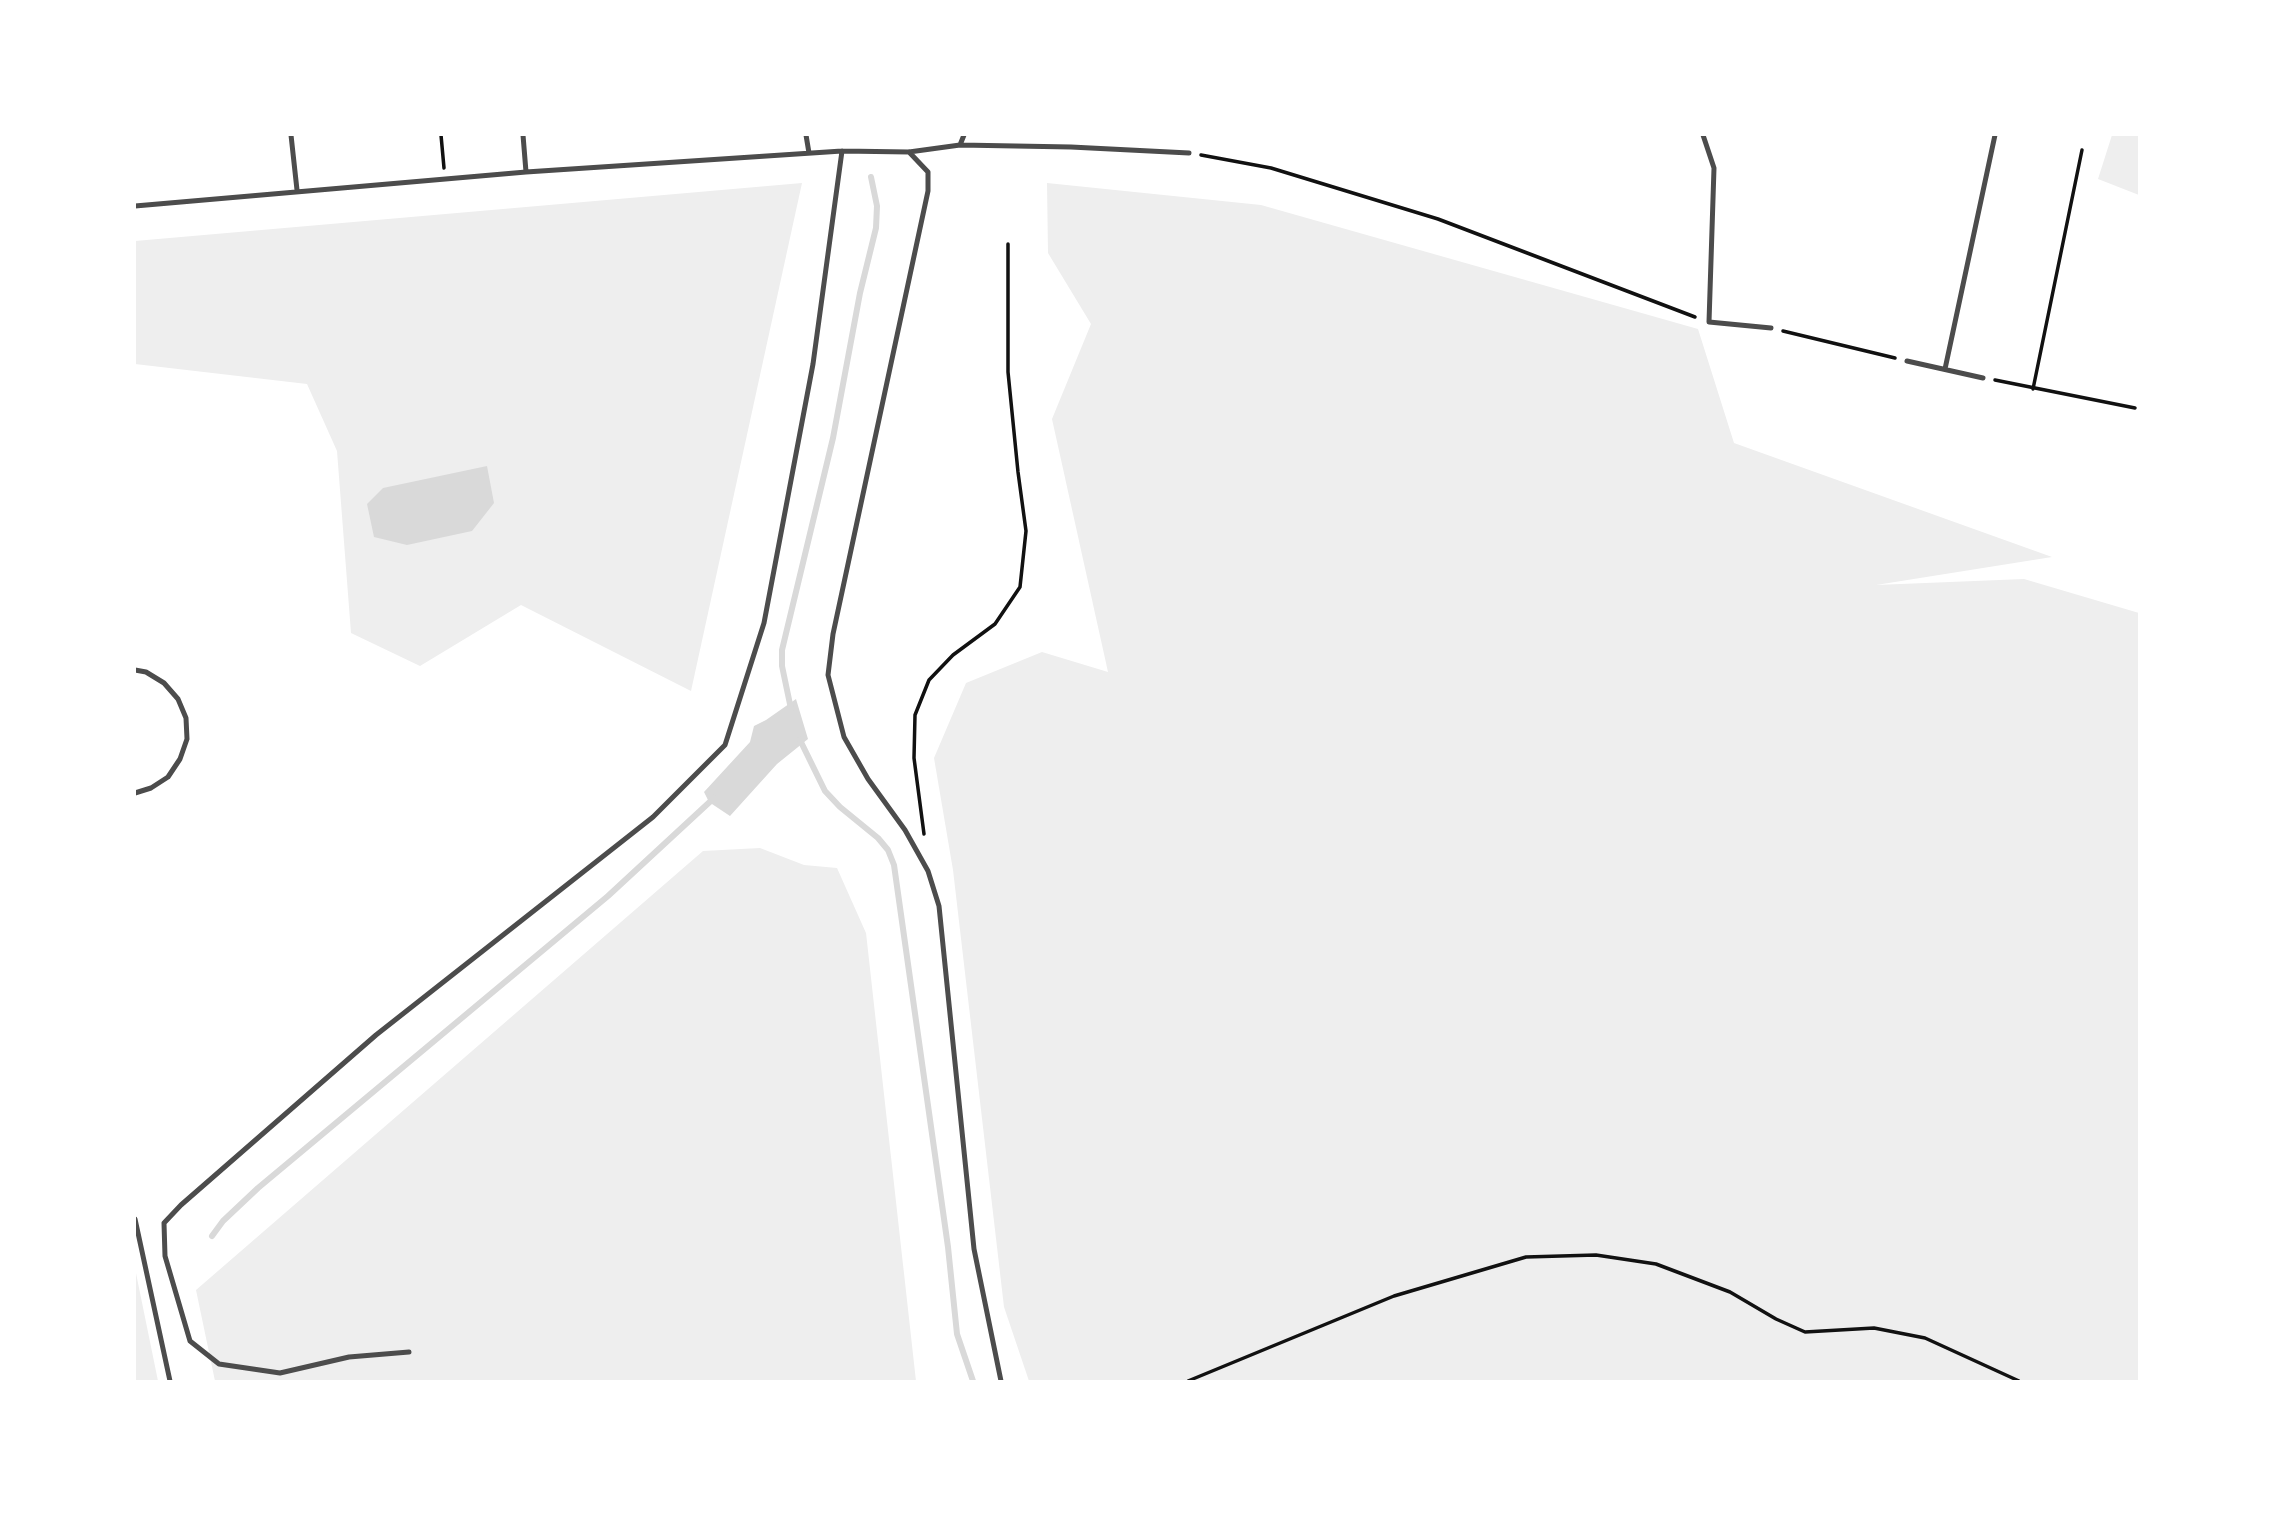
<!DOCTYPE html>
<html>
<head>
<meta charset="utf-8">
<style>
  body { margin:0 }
  #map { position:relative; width:2274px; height:1516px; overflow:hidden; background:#fff; font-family:Inter,sans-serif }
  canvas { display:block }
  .frame { position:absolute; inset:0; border:136px solid #fff; pointer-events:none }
</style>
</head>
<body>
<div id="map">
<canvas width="2274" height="1516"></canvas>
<div class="frame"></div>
</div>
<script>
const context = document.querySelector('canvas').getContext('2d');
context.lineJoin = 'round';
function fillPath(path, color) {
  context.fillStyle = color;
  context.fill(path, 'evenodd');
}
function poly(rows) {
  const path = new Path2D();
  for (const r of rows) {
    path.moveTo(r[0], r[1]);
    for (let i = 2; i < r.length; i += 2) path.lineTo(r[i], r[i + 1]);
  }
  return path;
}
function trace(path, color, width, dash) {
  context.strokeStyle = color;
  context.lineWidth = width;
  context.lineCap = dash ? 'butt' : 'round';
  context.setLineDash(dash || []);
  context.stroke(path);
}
fillPath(poly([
  [2112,135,2139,135,2139,195,2098,179],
  [802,183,691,691,521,605,420,666,351,633,337,451,307,384,135,364,135,241],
  [1047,183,1261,205,1698,329,1734,443,2052,557,1876,585,2024,579,2139,613,2139,1381,1029,1381,1004,1307,953,870,934,758,966,683,1042,652,1108,672,1052,419,1091,324,1048,253],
  [760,848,804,865,837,868,866,933,916,1381,215,1381,196,1290,703,851],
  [135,1268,138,1283,158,1381,135,1381]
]), '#eee');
fillPath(poly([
  [487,466,494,503,472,531,407,545,374,537,367,504,383,488],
  [796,699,808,739,777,764,730,816,709,802,704,792,750,742,754,726,766,720]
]), '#d9d9d9');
trace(poly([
  [791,709,782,666,782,650,833,438,860,293,876,228,877,206,871,177],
  [800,740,825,791,840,807,878,838,888,850,894,865,948,1247,957,1334,973,1381],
  [212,1236,223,1221,258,1188,608,896,714,798]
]), '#d9d9d9', 6);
trace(poly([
  [441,135,444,168],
  [1201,155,1271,168,1438,219,1695,317],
  [1783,331,1895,358],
  [1995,380,2135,408],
  [2033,389,2082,150],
  [924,834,914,758,915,715,929,680,953,655,995,624,1020,587,1026,531,1018,472,1008,372,1008,244],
  [1188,1381,1394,1296,1526,1257,1596,1255,1656,1264,1730,1292,1776,1319,1805,1332,1874,1328,1925,1338,2019,1381]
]), '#111', 3.5);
trace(poly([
  [291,135,297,190],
  [523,135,526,172],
  [806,135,809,153],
  [964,135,960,145,1071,147,1189,153],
  [1703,135,1714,168,1709,322,1771,328],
  [909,152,928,172,928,191,833,634,828,675,844,737,868,779,905,830,928,871,939,906,974,1249,1001,1381],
  [135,206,526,172,842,151,909,152,960,145],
  [1907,361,1983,378],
  [1945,369,1995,135],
  [135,670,146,672,164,683,178,699,186,718,187,739,180,759,168,777,151,788,135,793],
  [135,1219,170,1381],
  [409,1352,349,1357,280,1373,219,1364,190,1341,165,1256,164,1223,181,1205,376,1035,653,817,725,745,764,623,813,364,842,151]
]), '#4c4c4c', 5);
</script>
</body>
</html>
